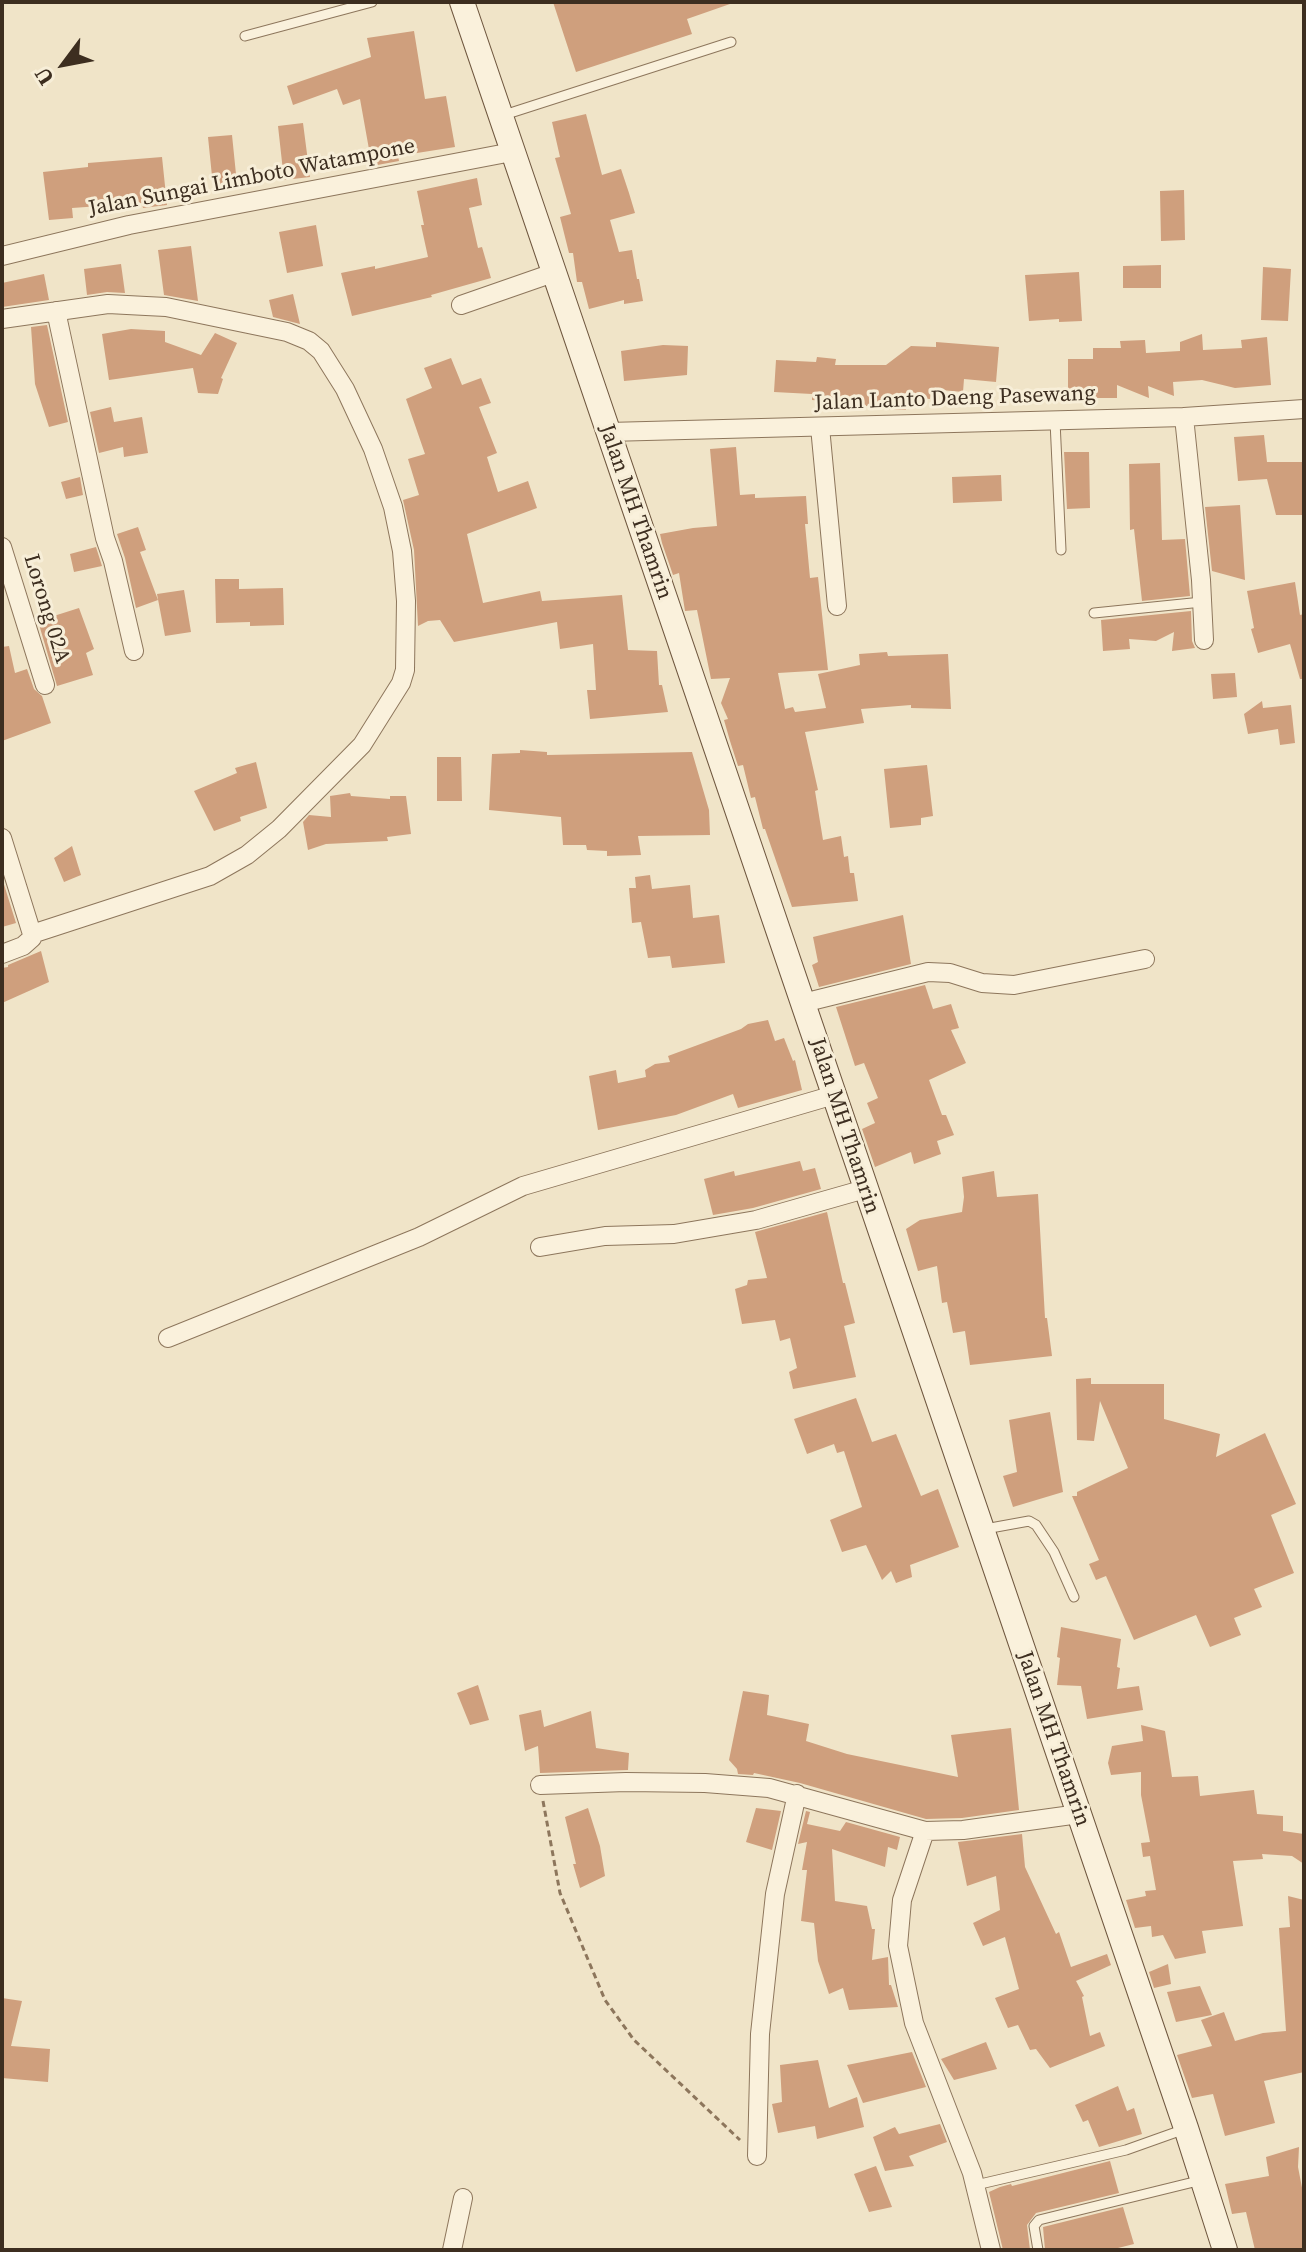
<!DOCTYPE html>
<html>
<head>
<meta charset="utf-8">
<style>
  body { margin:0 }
  #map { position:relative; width:1306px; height:2252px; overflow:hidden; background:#f0e4c8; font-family:"Source Serif 4",serif }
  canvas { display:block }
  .frame { position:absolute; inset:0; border:4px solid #3d2e20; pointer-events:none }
  .north { position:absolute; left:24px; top:24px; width:80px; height:80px; -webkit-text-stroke:6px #f7eed8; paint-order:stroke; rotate:238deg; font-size:22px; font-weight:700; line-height:32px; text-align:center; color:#3d2e20 }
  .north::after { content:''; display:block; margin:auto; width:28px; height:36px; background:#3d2e20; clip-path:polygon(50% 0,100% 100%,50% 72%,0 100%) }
</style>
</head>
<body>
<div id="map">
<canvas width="1306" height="2252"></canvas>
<div class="frame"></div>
<div class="north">U</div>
</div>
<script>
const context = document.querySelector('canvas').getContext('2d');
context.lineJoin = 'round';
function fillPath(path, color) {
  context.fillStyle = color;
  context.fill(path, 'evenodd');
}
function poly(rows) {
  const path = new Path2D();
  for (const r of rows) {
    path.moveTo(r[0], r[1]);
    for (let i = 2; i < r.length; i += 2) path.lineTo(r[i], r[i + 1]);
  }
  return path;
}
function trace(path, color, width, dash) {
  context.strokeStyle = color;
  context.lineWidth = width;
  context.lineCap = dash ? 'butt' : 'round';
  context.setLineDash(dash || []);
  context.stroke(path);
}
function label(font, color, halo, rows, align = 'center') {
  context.font = font + ' "Source Serif 4",serif';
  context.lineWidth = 6;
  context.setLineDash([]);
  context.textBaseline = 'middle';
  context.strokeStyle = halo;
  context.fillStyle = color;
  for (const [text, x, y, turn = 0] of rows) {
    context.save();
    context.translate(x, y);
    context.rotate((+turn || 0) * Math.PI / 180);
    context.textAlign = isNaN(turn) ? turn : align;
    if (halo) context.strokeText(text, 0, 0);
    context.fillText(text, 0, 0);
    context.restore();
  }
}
fillPath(poly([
  [553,2,729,2,730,4,687,19,692,34,576,72],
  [414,31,425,99,446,96,455,147,398,156,399,161,372,166,360,99,343,105,337,89,293,105,287,86,371,57,367,38],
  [586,114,602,175,621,169,629,193,635,213,610,220,619,252,632,250,637,279,639,279,643,301,624,304,624,300,589,309,582,282,577,282,573,253,569,253,560,217,571,214,555,158,560,157,552,122],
  [303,123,310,177,284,180,278,126],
  [232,135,237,184,213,186,208,137],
  [162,157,167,205,143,208,142,203,72,208,73,218,49,220,43,172,88,167,88,163],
  [477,178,482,205,469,208,478,248,482,247,491,278,431,295,432,297,352,316,341,273,375,266,375,269,428,257,421,225,424,225,417,191],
  [1184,190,1185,240,1161,241,1160,191],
  [316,225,323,266,287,273,279,232],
  [191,246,198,301,164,295,158,250],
  [121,264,125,293,107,292,87,295,84,269],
  [1161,265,1161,288,1123,288,1123,266],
  [1263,267,1291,269,1288,321,1261,320],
  [1079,272,1082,321,1059,322,1059,319,1029,321,1025,275],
  [44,274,49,300,2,307,2,283],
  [293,294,300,324,273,317,269,300],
  [47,325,68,422,49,427,35,384,31,327],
  [131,329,165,331,165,342,201,355,215,333,237,343,221,378,223,379,218,394,198,393,193,368,109,380,102,334],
  [1202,334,1203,350,1242,348,1241,340,1267,337,1271,385,1235,388,1202,380,1173,382,1174,396,1148,386,1149,398,1117,385,1117,398,1094,398,1094,393,1068,393,1068,359,1093,359,1093,348,1121,348,1120,341,1145,340,1146,353,1180,351,1180,342],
  [936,342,999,347,996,382,964,379,963,392,931,389,930,399,906,397,906,410,882,410,882,406,843,406,843,403,812,400,812,394,774,392,776,360,816,362,817,357,836,359,835,365,886,365,911,346,936,347],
  [663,345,688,346,687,375,624,381,621,351],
  [451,358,462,385,481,378,491,403,479,407,497,453,487,457,498,492,528,481,537,508,467,534,483,603,540,591,542,601,622,595,628,650,657,651,659,685,662,685,668,712,590,719,587,690,596,690,593,644,560,649,557,622,454,642,440,620,428,621,418,626,414,550,403,500,419,495,408,459,425,454,406,399,432,388,424,368],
  [111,407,114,422,142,417,148,453,124,457,123,447,99,453,90,412],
  [1264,435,1267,462,1304,462,1304,515,1276,515,1267,479,1238,481,1234,437],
  [736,447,740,495,755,494,755,498,806,496,808,524,805,524,810,578,818,577,828,670,778,673,785,709,793,707,795,712,826,708,818,674,860,665,859,654,887,652,888,656,948,654,951,709,911,708,911,705,861,709,864,723,805,732,818,790,815,791,823,840,841,836,844,857,848,856,850,873,854,873,858,901,792,907,765,829,763,829,755,797,751,798,743,765,738,766,730,741,724,720,728,719,721,703,730,678,711,679,697,610,685,611,679,573,673,575,662,543,660,534,693,528,717,526,710,449],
  [1064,452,1089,452,1090,508,1067,509],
  [1160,463,1162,540,1185,539,1190,596,1142,601,1134,529,1130,530,1129,464],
  [1001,475,1002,501,953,503,952,477],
  [80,477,83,495,66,499,61,482],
  [1240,505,1245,580,1212,571,1205,507],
  [138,527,146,550,140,552,158,600,136,608,125,558,117,534],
  [96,547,102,566,74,572,70,554],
  [215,579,239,579,239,589,283,588,284,625,250,626,250,622,216,623],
  [1295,582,1300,615,1304,614,1304,679,1300,679,1290,644,1258,653,1251,629,1254,628,1247,591],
  [184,590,191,632,165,636,157,594],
  [79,608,94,649,86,653,93,675,57,686,38,621],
  [1191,611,1192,641,1195,648,1172,651,1174,632,1156,641,1129,639,1130,649,1103,651,1101,620],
  [9,646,15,673,27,669,34,689,42,696,51,723,2,741,2,647],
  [1235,673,1237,697,1213,699,1211,674],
  [1262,701,1263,708,1291,705,1295,743,1280,745,1278,729,1248,734,1244,714],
  [520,750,547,752,547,755,692,752,709,810,710,835,638,836,641,855,607,856,607,851,587,850,586,845,563,845,561,817,489,810,492,754,520,753],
  [437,757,461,757,462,801,437,801],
  [256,762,267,808,240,817,241,821,214,831,194,791,237,773,235,768],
  [927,765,933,816,921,818,921,825,890,828,884,769],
  [350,793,351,796,390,799,390,796,406,796,411,834,387,837,388,841,326,844,308,850,303,822,309,815,331,817,330,796],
  [72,846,81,875,64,882,54,858],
  [650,875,652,889,690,885,693,918,719,915,725,963,672,968,670,956,648,958,641,922,632,923,629,888,636,888,635,877],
  [2,878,16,923,2,927],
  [903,915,911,964,819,987,812,965,818,962,813,937],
  [41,951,49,982,2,1003,2,968,8,967,8,965],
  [925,985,933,1009,951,1004,959,1028,951,1030,966,1063,929,1080,942,1115,946,1115,954,1135,937,1141,941,1154,914,1164,911,1152,875,1167,862,1129,875,1123,867,1103,878,1098,864,1063,855,1066,836,1007],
  [768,1020,775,1041,784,1038,793,1061,795,1060,802,1090,738,1108,733,1094,676,1115,598,1130,589,1076,616,1070,618,1083,646,1077,645,1070,655,1064,670,1062,668,1056,741,1029,748,1024],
  [800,1161,803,1171,815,1168,821,1189,753,1208,713,1215,704,1179,734,1171,735,1176],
  [994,1171,997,1197,1038,1194,1045,1318,1047,1318,1052,1356,970,1365,965,1331,953,1333,947,1302,942,1303,937,1266,918,1271,906,1229,920,1220,962,1212,964,1197,962,1177],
  [827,1212,843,1283,845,1283,855,1323,844,1326,856,1377,793,1389,789,1372,797,1368,790,1338,780,1341,775,1320,742,1324,735,1289,747,1285,748,1280,767,1278,755,1232],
  [1091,1378,1091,1384,1164,1384,1164,1419,1220,1434,1216,1457,1265,1433,1296,1504,1271,1515,1294,1573,1254,1589,1262,1607,1234,1618,1241,1635,1210,1647,1196,1615,1134,1640,1106,1576,1096,1580,1089,1564,1099,1560,1072,1496,1077,1496,1077,1492,1128,1468,1100,1401,1094,1441,1077,1440,1076,1379],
  [856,1398,872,1442,896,1434,921,1496,938,1489,959,1547,910,1565,912,1577,896,1583,891,1571,882,1580,866,1545,842,1552,830,1520,862,1507,844,1451,837,1453,834,1444,807,1454,794,1419],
  [1050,1412,1063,1492,1013,1507,1003,1476,1017,1472,1009,1420],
  [1061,1627,1121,1639,1117,1667,1120,1668,1117,1689,1139,1686,1143,1710,1087,1719,1081,1686,1057,1685,1060,1658,1057,1657],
  [478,1685,489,1720,470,1725,457,1693],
  [743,1691,769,1695,767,1715,809,1724,806,1741,847,1754,958,1777,951,1735,1011,1728,1019,1810,962,1818,926,1819,800,1783,754,1773,753,1775,738,1774,737,1769,729,1760],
  [541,1710,544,1727,591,1711,596,1748,629,1753,628,1770,540,1773,538,1746,525,1751,519,1715],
  [1141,1725,1165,1731,1172,1777,1198,1776,1200,1796,1254,1790,1257,1814,1283,1816,1283,1831,1304,1834,1304,1864,1292,1856,1262,1854,1263,1859,1233,1861,1243,1926,1202,1931,1206,1953,1175,1959,1163,1935,1152,1937,1151,1926,1135,1928,1126,1900,1146,1896,1145,1891,1156,1890,1150,1856,1143,1857,1141,1843,1150,1842,1141,1795,1141,1772,1111,1775,1108,1763,1112,1746,1143,1741],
  [588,1808,600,1846,605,1876,580,1888,573,1864,576,1864,565,1817],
  [756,1808,781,1811,772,1850,746,1842],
  [806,1811,810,1812,807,1824,840,1831,846,1822,900,1837,897,1850,888,1847,885,1867,832,1849,835,1901,867,1906,872,1929,875,1929,872,1960,888,1957,889,1985,891,1985,898,2007,849,2010,843,1988,829,1994,818,1961,814,1923,801,1921,807,1870,802,1870,807,1842,798,1844],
  [1022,1834,1025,1867,1056,1934,1059,1932,1071,1967,1107,1954,1111,1965,1076,1981,1084,1996,1082,1997,1090,2036,1100,2032,1105,2046,1050,2068,1036,2049,1030,2050,1018,2025,1008,2028,995,1998,1019,1989,1005,1937,983,1946,973,1923,1000,1910,996,1876,967,1886,958,1842],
  [1288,1896,1304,1900,1302,1977,1304,1976,1304,2072,1264,2081,1275,2123,1225,2136,1213,2094,1192,2098,1177,2055,1212,2046,1201,2020,1224,2012,1235,2041,1263,2033,1286,2031,1279,1928,1290,1927],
  [1168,1964,1171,1984,1154,1988,1149,1972],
  [1200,1986,1212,2015,1176,2022,1167,1992],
  [2,1998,22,2001,11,2046,50,2049,48,2082,2,2078],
  [986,2042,997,2069,954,2080,941,2059],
  [912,2052,926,2087,863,2103,847,2065],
  [818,2060,829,2108,857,2097,864,2127,817,2139,815,2126,778,2133,772,2104,782,2102,780,2065],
  [1118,2086,1127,2111,1134,2108,1142,2134,1099,2147,1088,2120,1083,2122,1075,2105],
  [940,2124,947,2142,909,2156,914,2166,885,2171,873,2137,895,2127,899,2134],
  [1299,2147,1298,2167,1304,2198,1304,2250,1255,2250,1246,2212,1232,2214,1225,2184,1269,2176,1266,2157],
  [1110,2161,1119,2193,1036,2213,1027,2225,1030,2250,1003,2250,989,2192,1000,2187,1011,2184,1012,2186],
  [876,2166,892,2207,869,2212,854,2174],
  [1123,2207,1134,2244,1110,2250,1045,2250,1043,2227]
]), '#cf9f7d');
const service = poly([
  [245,36,372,2],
  [504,115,731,42],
  [1055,421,1061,550],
  [1094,613,1202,602],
  [985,1529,1029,1521,1036,1525,1054,1552,1074,1597],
  [976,2185,1126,2150,1185,2129],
  [1038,2250,1034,2226,1039,2220,1202,2180]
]);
const minor = poly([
  [2,256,129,225,512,152],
  [461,305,553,273],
  [56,311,105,538,113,561,134,651],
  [2,319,108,304,146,306,166,307,287,332,309,341,321,351,345,389,373,449,393,507,402,551,406,601,405,670,401,683,362,745,279,829,247,855,210,876,32,934,32,938,23,946,2,954],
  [1184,417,1201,580,1204,640],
  [820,427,837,606],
  [608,432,1184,417,1304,409],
  [2,547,45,685],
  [2,838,32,934],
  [803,1003,928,972,950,973,982,983,1014,985,1145,959],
  [540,1247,605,1236,674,1234,756,1220,865,1189],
  [168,1338,419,1237,523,1186,834,1095],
  [540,1785,626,1782,705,1783,769,1788,925,1831],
  [757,2156,760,2034,775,1894,797,1794],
  [452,2250,463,2198],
  [991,2250,972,2173,914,2023,898,1946,902,1900,925,1831,963,1830,1079,1814]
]);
const secondary = poly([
  [462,2,1186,2128,1225,2250]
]);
trace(service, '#8d765c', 11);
trace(minor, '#8d765c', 20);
trace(secondary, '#6f573f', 26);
trace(poly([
  [543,1801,560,1893,605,2000,634,2040,740,2140]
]), '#8d765c', 3, [6, 4]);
trace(service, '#faf1dc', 9);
trace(minor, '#faf1dc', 18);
trace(secondary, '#faf1dc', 24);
label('22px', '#3d2e20', '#f7eed8', [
  ["Jalan Sungai Limboto Watampone",252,178,-11],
  ["Jalan Lanto Daeng Pasewang",955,399,-2],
  ["Jalan MH Thamrin",635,512,71],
  ["Lorong 02A",46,609,73],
  ["Jalan MH Thamrin",844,1126,72],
  ["Jalan MH Thamrin",1053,1739,71]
]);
</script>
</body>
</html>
